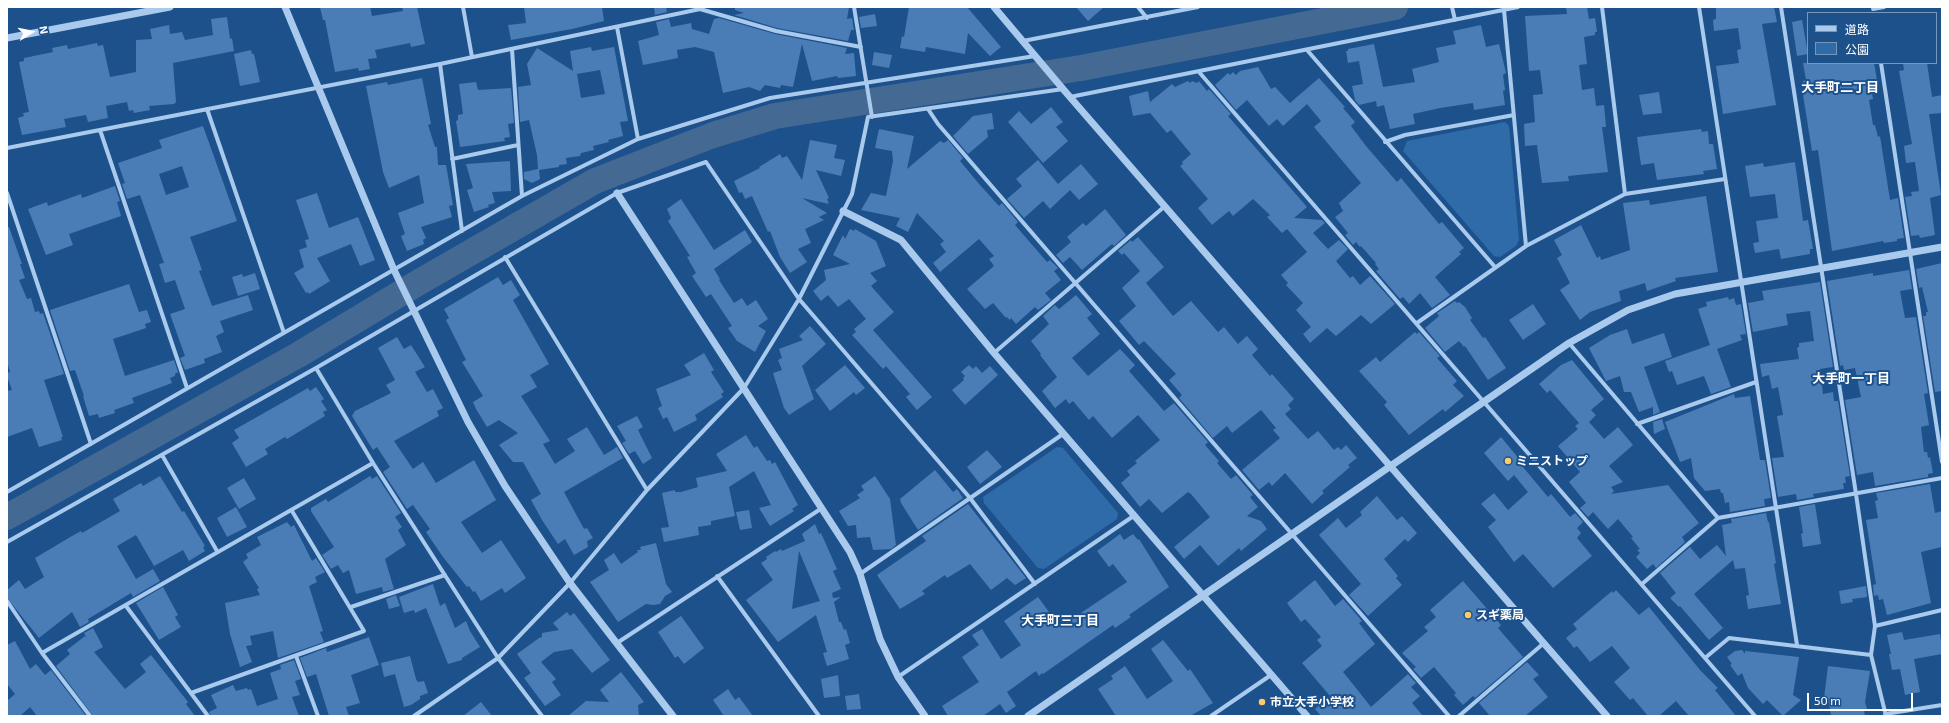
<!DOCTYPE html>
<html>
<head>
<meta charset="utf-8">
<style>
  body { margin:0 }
  #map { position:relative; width:1949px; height:723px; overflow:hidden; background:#1d518c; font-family:"Exo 2","Noto Sans JP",sans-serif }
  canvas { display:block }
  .frame { position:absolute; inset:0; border:8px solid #fff; pointer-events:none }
  .legend { position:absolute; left:1807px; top:12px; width:130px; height:52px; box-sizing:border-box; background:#1d518c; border:1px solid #7797ba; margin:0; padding:5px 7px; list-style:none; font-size:12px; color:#fff }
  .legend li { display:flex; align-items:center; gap:8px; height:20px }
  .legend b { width:20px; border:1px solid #7797ba }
  .north { position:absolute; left:12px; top:12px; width:40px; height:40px; -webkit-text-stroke:3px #1d518c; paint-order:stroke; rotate:80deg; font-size:11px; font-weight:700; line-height:16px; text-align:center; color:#fff }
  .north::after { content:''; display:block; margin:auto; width:14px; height:18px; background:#fff; clip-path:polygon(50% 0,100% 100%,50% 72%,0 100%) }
  .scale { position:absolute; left:1807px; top:693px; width:106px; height:18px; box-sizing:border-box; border:2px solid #fff; border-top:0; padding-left:5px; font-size:12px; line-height:14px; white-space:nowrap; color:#fff; -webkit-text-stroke:3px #1d518c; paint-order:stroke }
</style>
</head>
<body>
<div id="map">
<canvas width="1949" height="723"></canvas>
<div class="frame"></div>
<ul class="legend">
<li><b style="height:5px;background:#a9caed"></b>道路</li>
<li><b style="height:11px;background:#306ba9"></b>公園</li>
</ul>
<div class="north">N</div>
<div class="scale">50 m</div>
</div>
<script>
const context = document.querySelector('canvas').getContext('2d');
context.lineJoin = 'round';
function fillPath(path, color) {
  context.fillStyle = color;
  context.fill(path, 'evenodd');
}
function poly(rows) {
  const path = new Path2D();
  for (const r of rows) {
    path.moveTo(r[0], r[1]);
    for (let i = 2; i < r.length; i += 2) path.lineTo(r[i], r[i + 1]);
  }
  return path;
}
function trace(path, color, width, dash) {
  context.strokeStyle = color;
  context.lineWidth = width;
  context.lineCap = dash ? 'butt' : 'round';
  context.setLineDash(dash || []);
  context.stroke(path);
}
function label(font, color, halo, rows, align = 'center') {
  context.font = font + ' "Exo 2","Noto Sans JP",sans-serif';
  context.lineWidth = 4;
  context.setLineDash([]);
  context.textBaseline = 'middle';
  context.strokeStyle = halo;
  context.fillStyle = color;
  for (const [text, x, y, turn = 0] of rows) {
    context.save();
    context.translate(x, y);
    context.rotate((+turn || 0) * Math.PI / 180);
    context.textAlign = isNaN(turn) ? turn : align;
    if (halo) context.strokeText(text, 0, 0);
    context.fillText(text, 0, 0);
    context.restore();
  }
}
fillPath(poly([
  [1505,122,1509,126,1519,240,1516,246,1500,257,1494,256,1403,151,1407,141],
  [1057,447,1063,448,1118,513,1117,519,1044,569,1038,568,984,503,983,497]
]), '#306ba9');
trace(poly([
  [7,517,298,355,421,281,595,181,713,135,775,116,1081,68,1395,7]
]), '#446993', 26);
fillPath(poly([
  [320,7,370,7,372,16,403,11,402,7,417,7,425,44,411,47,410,43,375,50,377,58,368,59,370,69,359,71,358,68,335,72,325,20,323,20],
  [524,7,602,7,604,21,572,29,511,40,508,25,526,23],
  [654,7,666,7,667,12,655,15],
  [735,7,849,7,847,19,852,18,854,30,851,30,848,41,777,28,734,15,744,13,735,10],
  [909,7,967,7,1001,47,990,56,968,33,965,54,926,47,925,52,900,48,902,36,904,37],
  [1076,7,1104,7,1088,21],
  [1566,7,1587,7,1589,19,1595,18,1597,32,1595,32,1595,35,1584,37,1587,64,1579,65,1582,90,1594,88,1596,106,1604,105,1606,127,1602,127,1608,172,1568,176,1569,181,1542,183,1537,145,1525,146,1524,124,1535,122,1533,95,1543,94,1540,70,1529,71,1525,16,1567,14],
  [1716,7,1774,7,1777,22,1762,24,1776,105,1723,114,1716,66,1739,63,1737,50,1741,49,1738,28,1714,31,1713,20,1716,19],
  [875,14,877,26,861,28,859,17],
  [227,17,230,39,232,38,234,51,173,63,176,102,174,104,149,106,150,110,134,113,133,110,129,111,127,102,106,106,108,118,88,122,86,115,64,119,66,127,22,135,18,118,24,116,23,113,29,112,19,62,24,61,24,58,53,52,52,48,67,45,68,49,97,43,98,46,103,45,110,77,136,72,136,40,152,39,150,29,169,25,170,34,182,32,185,40,213,35,211,19],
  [719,18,775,34,847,48,845,54,854,53,856,76,838,78,837,76,812,81,802,44,793,87,781,85,780,88,765,85,760,91,749,87,723,93,714,52,695,47,677,50,678,58,643,65,638,41,659,35,656,22,669,19,671,27,691,23,692,29,709,34,714,19],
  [1802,20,1808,54,1797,56,1792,22],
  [1481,25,1486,47,1499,44,1506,73,1503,75,1505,90,1503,91,1505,105,1474,110,1473,103,1440,108,1413,114,1415,124,1390,129,1384,105,1377,107,1376,101,1359,105,1355,100,1352,86,1363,84,1359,61,1348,63,1346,51,1348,51,1348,49,1374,44,1383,87,1415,82,1412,69,1439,62,1436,48,1456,44,1453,31],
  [591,47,592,51,614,47,628,121,620,122,623,136,608,140,609,142,593,146,594,150,581,153,580,156,566,158,567,164,559,165,559,167,539,170,540,179,532,183,524,179,524,172,538,169,537,155,529,120,520,122,518,87,531,85,527,64,537,48,573,71,570,51],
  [600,70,605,94,581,98,577,74],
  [251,50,252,54,254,54,260,82,240,86,234,54],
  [874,52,892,55,889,68,872,65],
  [1803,63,1874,63,1877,80,1870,81,1873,99,1869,100,1873,125,1875,125,1878,137,1880,136,1890,200,1898,198,1904,238,1897,239,1897,241,1884,243,1883,241,1832,251,1818,150,1812,151,1803,95,1805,94,1803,81,1806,80],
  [1903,63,1927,63,1932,97,1942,95,1942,113,1929,114,1941,195,1930,198,1935,235,1920,238,1919,235,1911,236,1905,197,1912,196,1911,192,1919,191,1915,162,1906,163,1904,146,1912,144,1899,71,1904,70],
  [1258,67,1271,89,1275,87,1290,103,1319,78,1345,107,1343,108,1355,122,1351,126,1366,146,1397,182,1401,178,1439,224,1442,222,1464,248,1459,252,1461,254,1435,277,1450,295,1432,308,1420,293,1409,304,1403,297,1400,299,1376,271,1379,269,1375,264,1376,263,1361,246,1360,247,1356,242,1353,245,1345,235,1348,233,1335,217,1343,211,1339,203,1361,183,1314,127,1321,121,1307,104,1283,126,1277,119,1269,126,1247,100,1236,110,1215,85,1228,73,1230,75,1233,72,1236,75,1240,71],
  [422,78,431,124,428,125,435,147,437,147,438,165,446,165,453,205,449,206,452,217,421,227,426,238,423,240,424,244,407,251,401,236,405,234,398,213,424,203,419,175,389,188,383,172,366,86,387,82,388,85],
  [1188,81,1190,83,1192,81,1197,83,1199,81,1207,91,1209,89,1231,114,1228,116,1307,207,1294,218,1322,220,1325,223,1313,233,1328,249,1339,240,1348,249,1336,261,1350,278,1353,276,1360,285,1370,276,1395,304,1371,324,1361,315,1336,336,1327,328,1310,343,1303,334,1311,327,1296,310,1303,303,1286,285,1288,283,1281,275,1307,252,1287,229,1282,233,1267,217,1270,215,1253,199,1233,216,1229,211,1212,225,1198,208,1208,199,1180,166,1183,164,1182,162,1191,154,1171,130,1167,133,1150,113,1133,116,1129,96,1148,91,1150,102,1172,84,1175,87],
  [476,82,478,90,511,88,514,123,508,124,510,137,504,138,505,141,460,147,456,121,458,120,458,115,463,114,459,84],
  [1659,92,1662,113,1643,115,1639,95],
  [1051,107,1063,122,1056,127,1068,141,1043,163,1008,122,1019,111,1031,124],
  [992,113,994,129,987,130,988,137,968,154,953,136,973,116],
  [203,126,237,221,190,237,202,270,199,271,212,306,248,295,253,310,220,321,224,332,216,336,222,352,204,359,205,363,185,370,180,358,185,356,170,314,185,309,175,280,165,283,159,264,164,263,140,195,127,199,122,184,125,183,118,163,162,148,159,140],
  [182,166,189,187,166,195,159,174],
  [879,129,914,136,907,169,940,141,944,143,948,140,963,158,960,161,980,185,999,206,1002,203,1018,222,1015,225,1047,262,1050,260,1058,268,1054,271,1061,280,1045,293,1051,300,1038,310,1035,307,1016,324,1011,318,1010,320,1007,317,1006,318,993,303,985,309,967,289,994,266,989,259,994,256,979,239,940,272,933,263,946,252,940,244,944,241,917,213,908,232,896,226,900,218,861,210,871,193,886,196,893,161,892,151,875,148],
  [1701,129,1702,132,1708,131,1709,144,1713,144,1717,169,1703,171,1704,174,1657,180,1654,163,1641,165,1637,137],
  [810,140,837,145,834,158,845,160,841,176,816,170,829,198,827,199,829,204,802,198,827,213,819,217,824,220,805,229,811,243,798,249,807,262,790,273,780,257,770,231,768,232,752,196,745,199,742,192,739,193,734,181,760,168,759,167,780,154,782,158,787,156,802,180],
  [1038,160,1058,184,1081,164,1098,184,1079,200,1070,190,1050,209,1043,201,1024,218,1007,199,1022,186,1016,179],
  [510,161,511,191,492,192,495,203,488,205,489,207,474,212,467,190,473,188,466,164],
  [1795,162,1803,221,1808,220,1813,249,1810,249,1810,254,1781,259,1779,249,1755,253,1753,243,1759,242,1756,221,1778,218,1775,194,1750,197,1745,166,1763,163,1764,167],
  [115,186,120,201,117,202,121,216,69,234,73,245,46,255,28,209,47,202,48,206,81,194,82,198],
  [317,193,329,228,358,217,375,260,360,266,351,244,317,258,330,281,309,294,308,292,306,293,294,273,304,267,299,250,307,247,305,240,309,239,296,200],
  [1706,196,1718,272,1675,278,1676,281,1647,291,1645,283,1619,291,1621,301,1590,312,1580,320,1560,290,1570,283,1557,258,1562,255,1554,240,1581,225,1597,258,1600,256,1601,260,1630,250,1623,203,1649,200,1650,205],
  [681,199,714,250,745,230,752,242,714,269,720,279,719,280,734,303,742,298,747,306,756,300,768,319,758,326,766,331,755,352,737,341,728,328,732,326,711,294,706,297,692,276,696,273,687,257,690,256,668,221,671,218,667,209],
  [1105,209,1126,235,1114,246,1112,244,1082,270,1070,257,1063,263,1056,255,1071,242,1067,237,1083,223,1086,226],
  [7,227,9,227,22,264,20,264,25,278,19,280,27,299,31,298,35,312,39,311,40,314,43,313,64,374,44,380,63,437,61,437,62,440,39,447,32,428,7,437,7,391,12,390,7,376,7,373,10,372,7,361],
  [850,229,854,231,855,229,876,241,886,266,870,273,877,281,871,286,894,312,873,330,932,397,917,410,906,397,910,394,886,366,883,369,852,335,856,332,854,329,866,319,849,299,838,307,828,295,821,301,813,291,826,280,824,270,850,264,833,255,843,235,845,239],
  [1138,237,1164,267,1146,283,1173,316,1191,301,1218,332,1224,327,1238,344,1247,336,1258,349,1252,355,1270,376,1272,374,1294,399,1288,405,1291,409,1285,414,1308,439,1318,431,1334,450,1338,447,1341,450,1346,445,1357,458,1348,465,1350,467,1322,491,1324,493,1312,504,1285,473,1272,486,1269,482,1259,490,1242,470,1280,438,1273,430,1276,428,1261,410,1232,433,1227,426,1213,438,1179,398,1182,395,1169,380,1176,374,1144,341,1139,345,1119,321,1136,306,1122,288,1140,271,1124,253,1122,255,1118,251,1131,240,1132,242],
  [1942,263,1942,391,1935,392,1923,316,1926,316,1926,312,1928,312,1922,287,1919,288,1916,269],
  [1909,270,1912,289,1900,291,1905,318,1916,317,1928,393,1924,394,1929,425,1921,427,1924,452,1927,452,1928,458,1930,457,1933,473,1928,474,1928,477,1875,486,1873,472,1857,475,1845,400,1861,397,1855,368,1844,370,1843,365,1840,366,1827,281,1873,273,1873,276],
  [255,273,260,289,238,296,232,277,242,274,243,277],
  [498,277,503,285,511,280,520,295,513,300,549,364,530,375,537,387,521,396,550,441,543,444,555,464,575,451,567,439,587,427,604,455,617,447,623,458,564,492,584,529,587,528,593,538,587,541,588,547,574,555,565,539,558,544,542,520,531,500,541,494,523,462,513,462,499,445,518,433,499,420,487,427,476,409,473,402,483,396,462,362,466,360,446,320,449,318,444,309],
  [1820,282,1833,367,1820,369,1823,394,1833,392,1834,401,1838,401,1850,476,1845,477,1846,483,1843,483,1844,489,1813,494,1814,497,1797,500,1796,494,1778,497,1772,458,1784,457,1777,416,1783,415,1778,387,1772,389,1769,375,1762,377,1760,364,1799,359,1797,348,1799,347,1799,343,1814,341,1810,311,1786,314,1788,325,1753,332,1748,303,1764,300,1762,291],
  [129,284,139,312,147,310,151,322,145,324,146,328,113,339,125,376,174,360,178,372,175,374,175,376,170,378,172,383,132,398,134,403,114,410,115,413,99,418,98,414,89,416,83,396,84,396,75,370,70,371,50,310],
  [1076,295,1092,314,1087,318,1100,334,1072,358,1088,376,1120,349,1135,365,1129,371,1164,411,1174,403,1208,442,1205,445,1219,461,1217,463,1231,479,1236,475,1253,495,1250,497,1258,507,1247,516,1261,521,1267,529,1241,551,1239,548,1218,566,1200,545,1184,559,1174,547,1210,517,1191,494,1188,492,1162,513,1149,499,1140,507,1121,483,1130,475,1127,471,1137,463,1135,461,1160,440,1138,415,1112,438,1093,416,1089,420,1073,401,1069,404,1066,399,1055,408,1042,391,1057,377,1040,355,1041,354,1031,341,1049,324,1043,316,1055,305,1059,309],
  [1728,297,1729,300,1734,298,1736,305,1741,304,1746,334,1740,335,1742,340,1717,349,1731,387,1711,394,1704,376,1677,385,1672,371,1669,372,1665,361,1710,345,1698,309,1707,306,1706,302],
  [1455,301,1457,303,1459,302,1465,307,1472,318,1470,320,1483,338,1485,337,1506,368,1488,380,1465,346,1464,347,1459,341,1445,352,1425,328,1439,316,1437,313],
  [1533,304,1546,324,1523,340,1509,320],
  [810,326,826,344,802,366,814,399,789,415,784,408,773,373,782,370,778,360,782,358,779,349,803,340,799,336],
  [1627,329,1632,344,1664,333,1672,357,1644,367,1660,412,1653,415,1653,407,1639,412,1631,392,1624,392,1620,376,1606,381,1589,348,1610,335],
  [1415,332,1417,334,1419,332,1440,356,1437,358,1457,381,1453,385,1464,396,1445,412,1443,409,1409,435,1384,405,1387,402,1359,371,1376,357,1380,362],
  [397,337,404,349,411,345,425,367,415,372,427,392,433,389,443,408,437,411,439,416,394,441,413,469,423,462,436,483,474,460,496,500,461,522,482,553,501,540,526,578,505,593,502,588,481,601,475,591,473,592,469,586,467,587,443,557,426,532,430,529,413,505,407,509,383,472,390,467,377,447,373,450,352,416,355,411,391,393,386,385,395,380,378,348],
  [704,353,714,370,711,372,724,392,721,394,723,397,695,415,697,420,674,432,667,417,663,419,658,408,662,406,656,389,691,375,684,365],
  [1572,360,1604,399,1591,410,1596,415,1589,422,1604,439,1618,427,1633,445,1609,466,1623,482,1611,487,1614,491,1611,494,1668,485,1699,523,1682,537,1685,542,1656,568,1653,564,1647,569,1636,557,1640,553,1637,550,1640,549,1631,538,1633,537,1618,519,1608,529,1593,512,1588,517,1580,508,1586,503,1569,482,1580,472,1558,446,1578,429,1575,426,1579,423,1550,390,1547,393,1539,384,1561,365],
  [845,365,865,388,856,395,854,392,830,411,815,390],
  [969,365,973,369,976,366,982,373,990,366,998,375,965,405,952,390,964,380,963,378,965,376,961,372],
  [316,387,324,399,321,401,327,410,323,412,325,416,287,439,285,437,265,449,268,454,246,467,232,443,239,438,234,430,308,388,310,391],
  [1734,394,1735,398,1750,396,1760,460,1765,460,1771,498,1764,499,1765,506,1730,512,1729,502,1725,503,1723,493,1721,493,1720,489,1705,491,1694,478,1691,458,1680,462,1665,422],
  [637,416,643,427,638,430,652,458,643,464,635,451,629,454,622,443,626,441,617,426],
  [1662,419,1665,429,1654,434,1653,422],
  [746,435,754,448,757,446,767,461,770,460,772,464,775,462,798,505,792,509,794,511,770,526,759,508,771,505,754,471,729,487,735,516,711,521,711,525,698,527,699,535,664,542,661,528,669,527,662,493,675,490,675,492,681,492,698,487,696,478,727,471,716,454],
  [1501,437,1525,466,1523,467,1548,497,1551,494,1570,517,1575,513,1583,522,1577,528,1581,533,1577,538,1592,556,1553,588,1523,554,1514,562,1488,527,1496,520,1481,504,1494,493,1508,510,1528,492,1514,475,1508,481,1484,453],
  [987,450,1002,467,980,484,967,467],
  [935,470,953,492,957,489,963,498,918,530,901,503,900,499],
  [160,476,182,512,184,511,205,546,203,547,205,551,189,561,183,550,154,566,136,535,117,546,136,579,153,569,160,581,133,597,131,593,88,619,89,622,80,627,72,612,39,638,7,598,7,590,19,580,25,589,44,577,35,558,72,536,81,531,82,533,120,511,113,499,141,483,143,486],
  [370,476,372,479,377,476,401,513,395,517,402,527,398,530,406,545,385,559,394,589,383,592,382,587,356,594,349,570,343,573,338,565,331,569,322,555,334,547,311,511,311,508,326,499,328,502],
  [875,476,890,499,896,545,891,549,873,550,870,537,857,538,856,525,848,526,839,511,860,498,857,495,864,490,861,486],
  [244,478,256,499,239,509,227,488],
  [1930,484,1935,513,1942,511,1942,547,1921,552,1931,603,1887,615,1883,599,1879,600,1878,595,1874,596,1873,585,1876,584,1866,520,1878,518,1875,501,1878,500,1876,493],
  [1377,496,1397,520,1402,516,1417,533,1408,542,1405,539,1384,559,1398,576,1396,578,1402,585,1368,616,1349,595,1361,584,1319,535,1338,518,1346,528,1362,515,1360,512],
  [968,504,1026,578,1015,585,1007,578,991,590,970,564,947,578,945,575,922,591,925,594,900,609,877,575,926,541,922,536],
  [1815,504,1821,544,1803,547,1801,534,1803,533,1799,507],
  [236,507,247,527,227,537,217,518],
  [749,510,752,528,740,530,736,512],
  [1766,513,1768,522,1769,522,1776,563,1774,564,1781,604,1748,609,1746,596,1749,595,1745,568,1735,569,1733,560,1694,594,1723,628,1709,640,1680,606,1679,607,1670,598,1676,593,1660,573,1690,547,1700,559,1717,545,1726,556,1722,525,1732,523,1731,519],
  [287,522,291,527,294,525,312,561,316,558,325,572,315,577,317,582,309,586,323,631,320,632,324,642,278,658,273,631,250,636,252,645,246,646,252,662,240,667,230,634,225,603,260,595,257,589,259,588,243,562,248,558,246,554,261,545,257,537],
  [815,524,819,534,821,533,837,569,833,571,841,589,832,593,833,598,841,597,834,602,839,622,841,622,844,630,846,629,850,643,845,645,849,659,827,666,823,653,827,652,816,615,778,642,746,600,773,580,761,563,767,559,766,557,775,551,776,552,781,549,782,551,805,541,802,534],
  [799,551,820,601,792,609],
  [1120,534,1124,540,1133,534,1138,540,1139,539,1169,587,1129,615,1131,617,1115,628,1113,625,1043,674,1042,673,1039,676,1036,671,1007,692,1016,706,1006,713,1000,704,983,716,948,716,942,706,979,682,962,657,979,645,972,635,982,629,1001,659,1021,645,1004,621,1038,597,1060,627,1127,582,1113,564,1109,567,1097,551],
  [656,543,666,584,672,592,665,596,660,604,653,605,646,604,618,622,590,582,609,570,604,560,614,553,621,564,638,552,637,550,641,550,640,547],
  [1315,580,1335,606,1343,599,1362,621,1359,623,1375,644,1343,672,1352,683,1371,707,1408,674,1416,683,1411,687,1420,696,1412,703,1423,716,1321,716,1315,709,1330,696,1302,663,1322,646,1317,640,1321,637,1305,619,1301,622,1287,603],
  [1463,581,1501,625,1498,628,1523,657,1475,698,1473,696,1463,705,1454,695,1456,693,1434,667,1421,678,1413,669,1416,667,1402,653,1428,631,1424,627,1436,617,1430,610],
  [433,584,440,606,445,603,455,628,466,621,470,631,480,647,462,658,462,660,448,664,426,608,415,613,414,610,404,613,399,597],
  [1866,586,1867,597,1852,599,1853,602,1841,604,1839,591],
  [163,587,178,615,175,617,181,627,159,640,136,603],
  [1616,590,1639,615,1649,607,1700,670,1718,688,1715,690,1736,716,1689,716,1676,701,1659,716,1648,716,1633,698,1630,700,1614,682,1630,668,1612,646,1590,662,1577,646,1574,648,1566,638,1577,629,1573,624,1612,591,1613,593],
  [396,595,400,606,389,609,386,599],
  [567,612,570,616,574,613,610,660,592,673,572,649,554,652,541,662,556,679,552,682,561,695,545,706,524,678,531,673,517,654,539,638,542,637,542,633,559,630,553,623],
  [681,616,704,648,684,664,678,656,675,658,658,632],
  [93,628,103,647,94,652,125,689,146,672,140,664,151,655,188,702,186,704,195,716,93,716,56,666,70,654,67,650,85,636,87,639,84,633],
  [1902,632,1904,640,1940,634,1942,648,1942,654,1914,659,1920,692,1905,695,1900,669,1892,670,1889,654,1891,654,1887,635],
  [369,637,379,665,351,675,360,703,346,707,349,716,329,716,316,674,307,677,300,658,326,648,327,652],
  [1163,640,1188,671,1190,669,1213,703,1190,716,1116,716,1098,689,1113,679,1111,676,1125,666,1147,699,1173,681,1151,649],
  [15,641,30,669,36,664,45,675,51,670,86,716,37,716,30,707,20,716,7,716,7,701,15,694,7,684,7,645],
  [1742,650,1745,654,1745,651,1799,657,1793,695,1801,700,1783,716,1767,700,1763,704,1748,688,1742,673,1738,676,1730,665,1732,664,1727,657,1735,651],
  [410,656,416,679,418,682,424,681,428,693,420,696,420,699,411,705,404,707,395,674,384,677,381,663],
  [294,660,301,679,295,681,300,695,292,697,299,716,211,716,209,712,217,708,211,695,233,685,236,691,247,688,248,690,251,689,257,706,278,699,270,673,281,669,280,665],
  [1527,662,1539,675,1533,679,1548,697,1525,716,1490,716,1479,703],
  [1828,666,1870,671,1865,702,1867,709,1864,710,1865,716,1831,716,1828,698,1824,698],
  [621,672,644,702,638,705,639,716,568,716,586,701,609,702,600,690],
  [838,675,840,696,824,698,821,679],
  [728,689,735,700,739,697,753,716,724,716,713,700],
  [859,694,861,709,847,710,845,696],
  [481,702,492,716,463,716]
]), '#4a7db6');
trace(poly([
  [463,7,472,57],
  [854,7,872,117],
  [1138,7,1147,18],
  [1452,7,1455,20],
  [1602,7,1625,194],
  [1699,7,1797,645],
  [1781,7,1856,494,1875,626,1871,655,1886,716],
  [1873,9,1884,7],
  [1504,10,1526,246],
  [617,27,638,139],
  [1023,41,1198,7],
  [512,49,522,196],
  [1307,50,1495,267],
  [1881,63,1942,462],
  [440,64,462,231],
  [1199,72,1755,716],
  [1070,97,1518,7],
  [207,109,284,333],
  [928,109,938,124,1449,716],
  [100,130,187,388],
  [1385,142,1405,135,1514,115],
  [7,148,440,64,700,9,776,31,861,47],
  [452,159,518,145],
  [7,193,91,444],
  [505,257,647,490],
  [1417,323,1526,246,1625,194,1725,179],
  [1569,343,1718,518],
  [994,353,1165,206],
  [316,368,373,463,498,658,542,716],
  [1637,424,1756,382],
  [162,455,217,551],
  [7,492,522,196,638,139,770,98,1035,56],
  [7,542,316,368,617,193,706,162,799,299,970,498,1035,584],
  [860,574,1063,434],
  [717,576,819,716],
  [1642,584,1718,518,1942,478],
  [7,601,42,653,90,716],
  [126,606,208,716],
  [351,607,445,575],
  [1875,626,1942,610],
  [617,643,822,508],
  [42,653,373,463],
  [296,656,318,716],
  [1705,658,1729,638,1871,655],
  [898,677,1135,515],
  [191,693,364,631,292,511],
  [1885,714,1942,705],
  [414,716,498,658,570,583,647,490,744,388,799,299,852,194,868,117,1063,89],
  [1211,716,1271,675],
  [1459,716,1544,643]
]), '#a9caed', 4);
trace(poly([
  [285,7,394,270,468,422,505,486,570,583,673,716],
  [994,7,1063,89,1607,716],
  [7,38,170,7],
  [617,193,850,552,860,574,880,639,898,677,925,716],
  [843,211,901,240,994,353,1307,716],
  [1028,716,1569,343,1628,310,1675,294,1942,247]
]), '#a9caed', 7);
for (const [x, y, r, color] of [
  [1508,461,4,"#fdcc67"],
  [1468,615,4,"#fdcc67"],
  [1262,702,4,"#fdcc67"]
]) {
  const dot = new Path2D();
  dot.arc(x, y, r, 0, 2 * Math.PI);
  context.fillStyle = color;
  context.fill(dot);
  trace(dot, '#1d518c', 1.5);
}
label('bold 12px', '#fff', '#1d518c', [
  ["ミニストップ",1516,461],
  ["スギ薬局",1476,615],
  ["市立大手小学校",1270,702]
], 'left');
label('bold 13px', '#fff', '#1d518c', [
  ["大手町二丁目",1840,88],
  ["大手町一丁目",1851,379],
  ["大手町三丁目",1060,621]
]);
</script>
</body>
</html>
